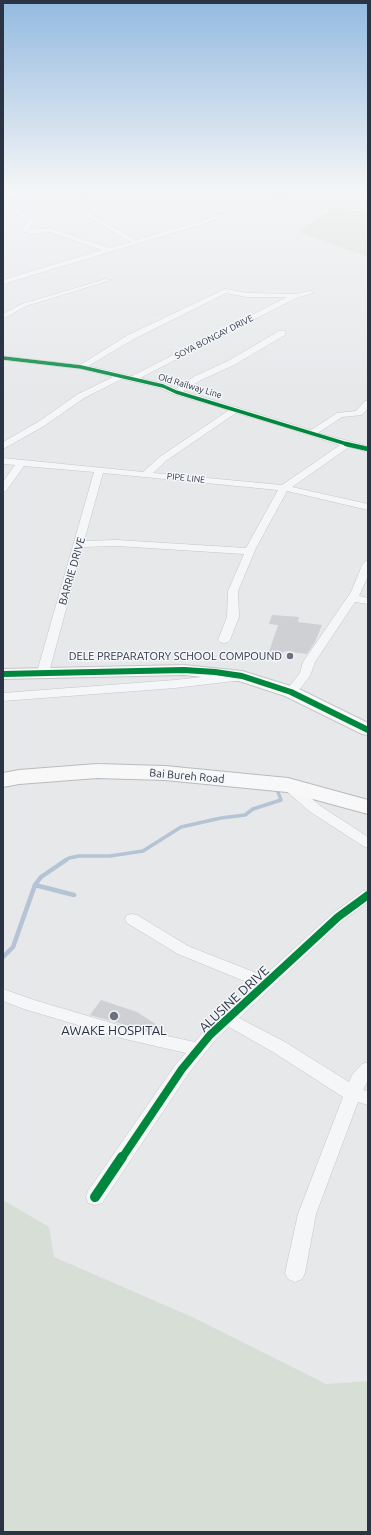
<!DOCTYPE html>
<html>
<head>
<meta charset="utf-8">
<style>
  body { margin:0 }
  #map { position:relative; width:371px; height:1535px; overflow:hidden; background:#e6e8ea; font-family:Ubuntu,sans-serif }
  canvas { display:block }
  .frame { position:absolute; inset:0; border:4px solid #2b3445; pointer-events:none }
</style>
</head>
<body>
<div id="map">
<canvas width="371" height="1535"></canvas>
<div class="frame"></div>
</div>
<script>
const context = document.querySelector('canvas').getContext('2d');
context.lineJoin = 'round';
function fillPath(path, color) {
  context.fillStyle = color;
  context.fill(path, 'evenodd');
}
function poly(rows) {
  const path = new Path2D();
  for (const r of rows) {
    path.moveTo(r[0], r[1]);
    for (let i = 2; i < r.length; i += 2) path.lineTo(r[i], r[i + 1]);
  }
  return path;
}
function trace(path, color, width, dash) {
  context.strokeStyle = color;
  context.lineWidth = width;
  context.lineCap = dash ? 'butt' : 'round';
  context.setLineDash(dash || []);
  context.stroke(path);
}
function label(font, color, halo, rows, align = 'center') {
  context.font = font + ' Ubuntu,sans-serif';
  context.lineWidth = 3;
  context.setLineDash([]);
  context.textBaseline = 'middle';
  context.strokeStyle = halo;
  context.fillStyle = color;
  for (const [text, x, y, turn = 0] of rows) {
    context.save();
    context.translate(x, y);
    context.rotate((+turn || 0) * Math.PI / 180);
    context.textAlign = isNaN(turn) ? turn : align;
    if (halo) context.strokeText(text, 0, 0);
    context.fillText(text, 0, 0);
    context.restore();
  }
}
fillPath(poly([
  [316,187,368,187,368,193,311,189],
  [336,207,352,211,368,211,368,257,298,232],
  [3,1200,49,1227,54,1257,192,1317,326,1384,368,1381,368,1532,3,1532]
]), '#d6ded6');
trace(poly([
  [64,861,69,858,79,856,110,856,143,851,181,827,221,818,245,815,253,809,281,800,278,792]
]), '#b4c4d5', 3.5);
trace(poly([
  [35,885,74,895],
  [3,957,13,947,35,885,41,877,66,860]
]), '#b4c4d5', 4.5);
fillPath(poly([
  [272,615,299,617,298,622,322,625,315,642,307,654,284,651,283,653,269,652,278,625,269,624],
  [101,1000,137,1012,163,1029,158,1033,141,1029,134,1024,133,1027,90,1015]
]), '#ced0d3');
const street = poly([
  [59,187,68,187,110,202,110,204,90,214,136,240,202,221,293,187,302,187,206,223,3,284,3,280,102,250,50,232,30,234,23,231,22,230,28,221,17,214,9,203,3,201,3,197,13,201,21,212,33,220,34,221,28,229,31,230,50,228,109,248,131,242,83,214,103,203,59,187],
  [106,279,111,280,26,306,3,319,3,314,22,304,106,279],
  [225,289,247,293,296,294,310,291,313,293,296,298,140,378,166,384,176,389,195,376,228,361,279,331,285,331,285,335,234,365,201,380,183,391,311,430,337,413,356,411,365,401,368,401,368,408,362,415,342,417,318,433,368,446,368,452,349,447,292,487,368,504,368,510,287,491,256,548,238,591,239,617,230,640,228,642,224,643,220,642,218,640,227,617,228,591,244,554,117,546,83,547,49,672,47,674,39,674,37,672,94,472,24,466,6,491,3,492,3,482,15,465,3,464,3,458,143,472,161,456,229,410,173,394,160,388,122,379,84,398,44,426,3,449,3,442,38,422,78,394,113,377,81,369,3,360,3,356,80,365,128,335,225,289],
  [226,293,247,297,287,297,132,376,88,366,134,339,226,293],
  [236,413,281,426,340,445,282,485,153,473,167,460,236,413],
  [103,473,278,490,246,548,117,540,84,541,103,473],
  [368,560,368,576,359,596,368,598,368,604,355,602,315,662,310,676,295,695,287,695,285,692,300,673,303,662,351,592,363,563,368,560],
  [238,673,242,674,244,677,242,680,175,688,3,701,3,693,175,680,238,673],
  [288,781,293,782,319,805,368,837,368,848,363,846,309,811,283,788,281,785,283,782,288,781],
  [368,890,368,902,343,921,239,1018,285,1042,349,1082,352,1075,362,1064,368,1062,368,1080,363,1090,368,1091,368,1105,358,1102,316,1214,305,1273,302,1279,295,1282,288,1279,285,1273,298,1214,343,1097,273,1052,229,1027,216,1039,188,1074,102,1203,95,1205,88,1203,86,1197,88,1191,176,1064,186,1053,125,1039,24,1009,3,1001,3,989,34,1000,125,1027,195,1042,204,1031,254,985,178,954,127,923,125,919,127,915,132,914,137,915,188,946,264,976,333,913,363,891,368,890]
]);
const secondary = poly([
  [184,665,242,671,297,688,368,723,368,735,362,734,285,696,239,681,184,675,3,679,3,669,184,665]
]);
const highway = poly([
  [97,764,165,766,288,778,368,800,368,814,287,792,165,780,97,778,19,784,3,787,3,773,19,770,97,764]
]);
trace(street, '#c4c6c8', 1);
trace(secondary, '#c4c6c8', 2);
trace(highway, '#b8bbbf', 2);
fillPath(street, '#f5f6f7');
fillPath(secondary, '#f8f8f8');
fillPath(highway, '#f8f8f8');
trace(poly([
  [3,358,81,367,163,386,176,392,350,445]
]), '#00873e', 3.5);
trace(poly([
  [346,444,368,449]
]), '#00873e', 4.5);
trace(poly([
  [3,674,184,670,215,672,242,676,291,692,368,730]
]), '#00873e', 6);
trace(poly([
  [122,1158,182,1069,210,1035,338,917,368,895]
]), '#00873e', 8);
trace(poly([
  [95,1197,122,1157]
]), '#00873e', 10);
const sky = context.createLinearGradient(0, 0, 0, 402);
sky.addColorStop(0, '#93bae0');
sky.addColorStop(0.47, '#f4f5f6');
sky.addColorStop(1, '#f4f5f600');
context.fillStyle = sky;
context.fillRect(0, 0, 371, 402);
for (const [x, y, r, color] of [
  [290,656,4,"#6c737f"],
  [114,1016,5,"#6c737f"]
]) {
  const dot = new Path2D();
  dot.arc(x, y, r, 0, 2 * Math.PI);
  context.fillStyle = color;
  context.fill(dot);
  trace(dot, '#f4f6f9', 1.5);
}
label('9px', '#2b3445', '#f4f6f9', [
  ["SOYA BONGAY DRIVE",214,337,-27],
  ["Old Railway Line",190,386,17],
  ["PIPE LINE",186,478,6]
]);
label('11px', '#2b3445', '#f4f6f9', [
  ["BARRIE DRIVE",72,571,-74],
  ["Bai Bureh Road",187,776,5]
]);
label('11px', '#2b3445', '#f4f6f9', [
  ["DELE PREPARATORY SCHOOL COMPOUND",282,656]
], 'right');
label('13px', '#2b3445', '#f4f6f9', [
  ["ALUSINE DRIVE",234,999,-43]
]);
label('13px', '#2b3445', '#f4f6f9', [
  ["AWAKE HOSPITAL",114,1031]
]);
</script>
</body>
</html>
